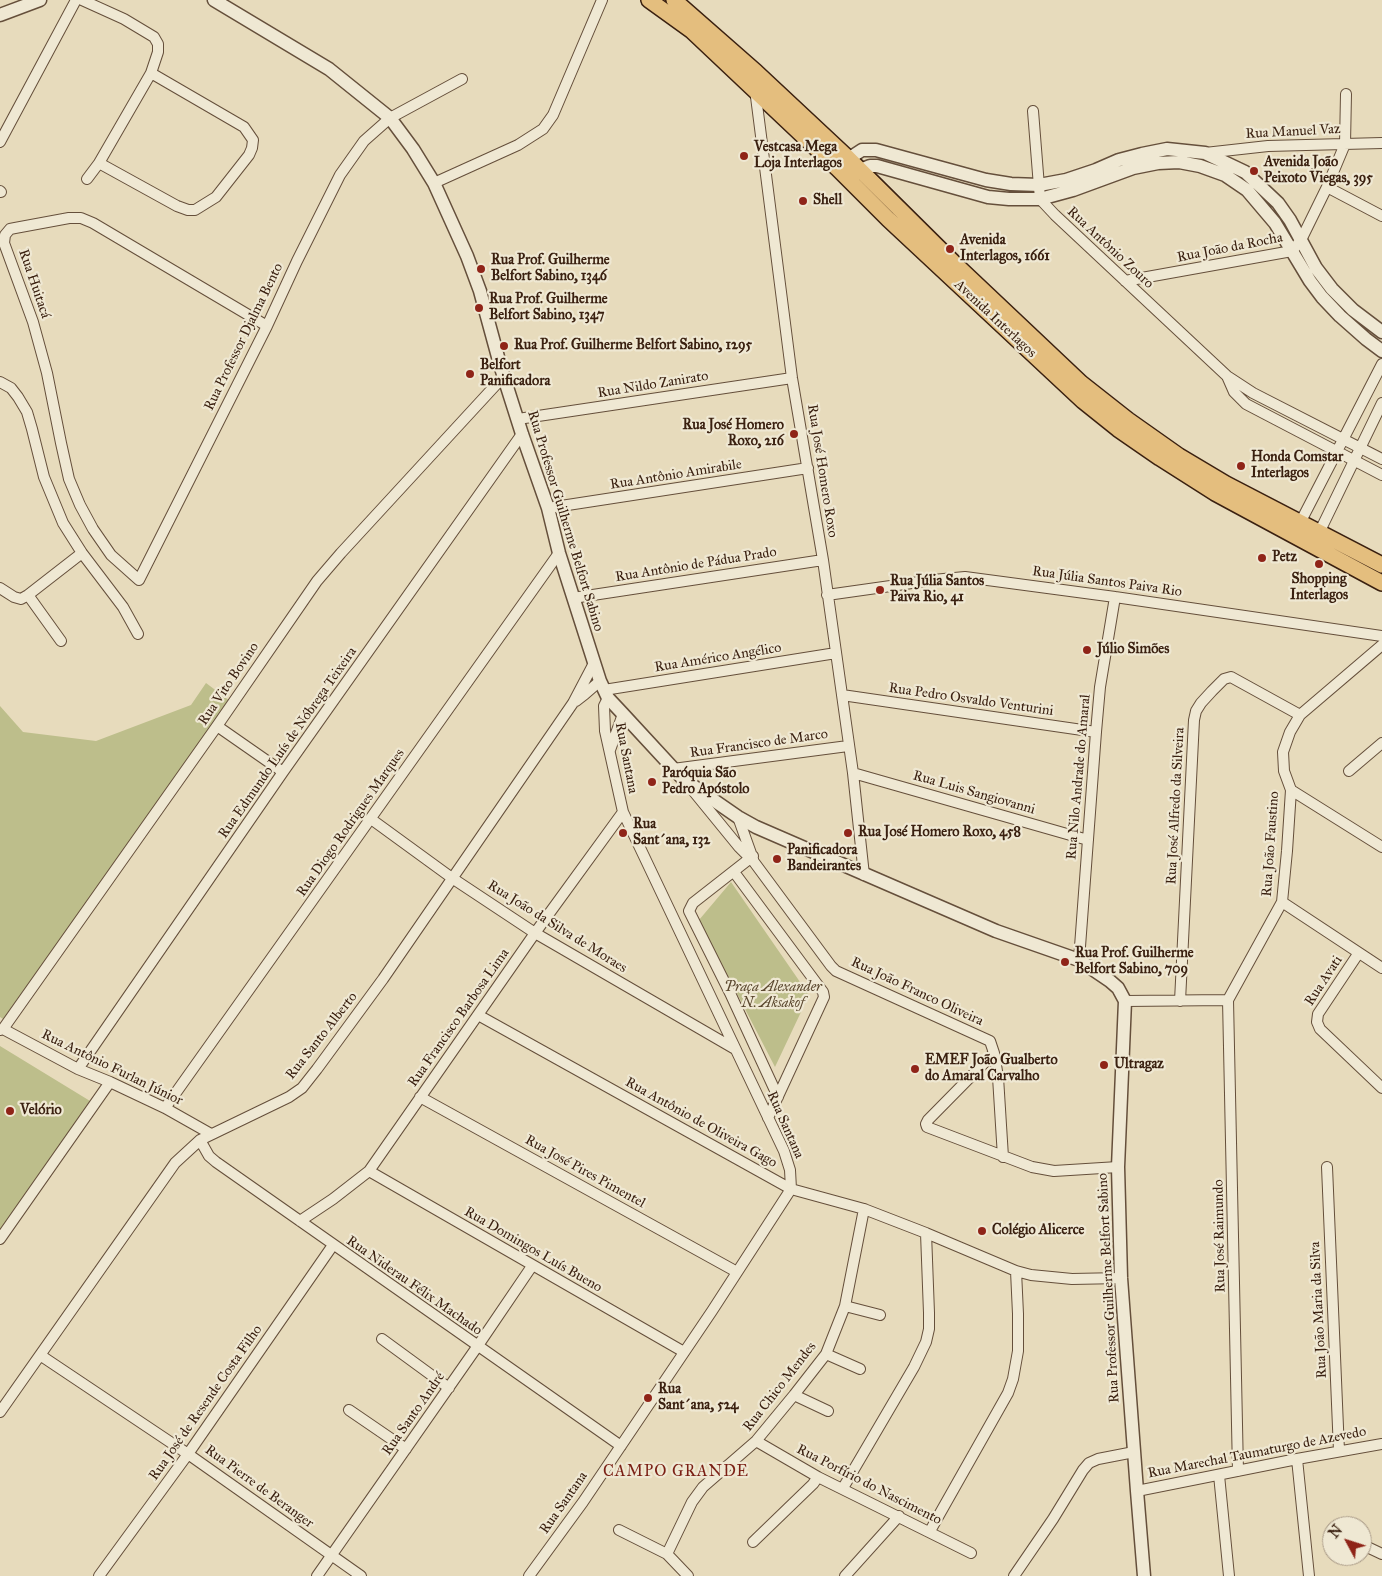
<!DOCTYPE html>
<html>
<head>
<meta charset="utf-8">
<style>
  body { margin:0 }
  #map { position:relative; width:1382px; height:1576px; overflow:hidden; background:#e7dbbc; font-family:"IM FELL Great Primer",serif }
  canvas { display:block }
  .north { position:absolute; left:1322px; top:1516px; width:50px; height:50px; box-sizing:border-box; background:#efe8d3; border:1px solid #a79885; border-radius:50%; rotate:310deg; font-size:14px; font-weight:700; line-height:20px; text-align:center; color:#3a2010 }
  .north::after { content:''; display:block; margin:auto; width:18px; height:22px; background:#8f2418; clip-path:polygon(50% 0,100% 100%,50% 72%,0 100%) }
</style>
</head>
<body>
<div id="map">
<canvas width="1382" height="1576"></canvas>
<div class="north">N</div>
</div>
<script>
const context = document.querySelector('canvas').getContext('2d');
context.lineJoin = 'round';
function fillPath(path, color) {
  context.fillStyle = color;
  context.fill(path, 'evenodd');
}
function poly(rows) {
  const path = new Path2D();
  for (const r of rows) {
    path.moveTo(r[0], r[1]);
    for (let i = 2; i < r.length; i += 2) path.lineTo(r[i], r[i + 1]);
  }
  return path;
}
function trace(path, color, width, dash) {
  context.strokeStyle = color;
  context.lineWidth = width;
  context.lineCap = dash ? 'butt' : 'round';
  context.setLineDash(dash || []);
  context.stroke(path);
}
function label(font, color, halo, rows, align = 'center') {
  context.font = font + ' "IM FELL Great Primer",serif';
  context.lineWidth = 4.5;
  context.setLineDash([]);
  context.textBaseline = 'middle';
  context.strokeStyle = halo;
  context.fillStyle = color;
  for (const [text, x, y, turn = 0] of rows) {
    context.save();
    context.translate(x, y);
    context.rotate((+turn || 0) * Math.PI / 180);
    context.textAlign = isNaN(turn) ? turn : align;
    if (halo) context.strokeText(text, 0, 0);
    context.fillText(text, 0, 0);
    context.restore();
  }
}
fillPath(poly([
  [206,683,230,701,3,1019,0,1017,0,706,23,732,96,741,191,705],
  [731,882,809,995,775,1067,699,920],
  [0,1046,95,1104,0,1233]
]), '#bdbe8b');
const minor = poly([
  [82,0,124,19,154,37,158,44,158,52,151,73,99,163,87,179],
  [755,89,792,378,823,560,853,773,864,875],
  [1033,111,1040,199,1055,215,1227,376,1253,393,1382,459],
  [0,142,76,0],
  [1205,153,1268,146,1382,143],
  [99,163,177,206,188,210,195,210,216,197,249,155,252,148,253,140,244,127,151,73],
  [434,183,518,145,543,129,553,115,602,0],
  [1327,187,1382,216],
  [0,191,1,192],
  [1125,281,1292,251,1301,240,1327,187,1345,144,1346,94],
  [267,326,93,223,81,218,69,218,15,228,10,229,5,235,4,243,33,322,47,373,61,443,69,479,80,505,93,529,111,555,139,580,267,326,297,261,340,175,364,141,390,118,462,79],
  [1227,376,1234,392,1246,404,1382,475],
  [0,382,11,388,18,397,27,412,32,429,44,477,63,523,82,553,123,607,138,634],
  [518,419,792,378],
  [548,508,808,468],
  [1300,523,1382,364],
  [1319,533,1382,403],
  [0,588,14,597,21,599,28,595,82,553],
  [28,595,61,641],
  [827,595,933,580,965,577,1115,597,1382,636],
  [573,598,823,560],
  [604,690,836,653],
  [842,695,1096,732],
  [576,701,585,694,600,681],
  [217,726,283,772],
  [610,750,623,714],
  [673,769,848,746],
  [1349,771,1382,743],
  [853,773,1088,840],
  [690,787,739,847,754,862,831,966,836,971,990,1041,994,1053,998,1077,1003,1157],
  [1291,790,1382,847],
  [738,817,753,859],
  [371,819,452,878,535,933,735,1049],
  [753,856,693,903,689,911,730,993,778,1097],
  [734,872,823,992,824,997,768,1118],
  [1282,902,1382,968],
  [1358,954,1318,1014,1317,1022,1320,1029,1382,1088],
  [1079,960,1096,732,1100,687,1115,597],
  [1228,1000,1238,1471],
  [1125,1001,1228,1000,1282,902,1287,851,1291,790,1284,771,1283,752,1290,732,1300,715,1382,645],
  [1180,1001,1194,720,1196,711,1201,703,1212,691,1224,679,1231,677,1300,715],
  [478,1015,791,1189,864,1209,926,1233,1016,1271,1031,1275,1072,1279,1121,1278],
  [3,1029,217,726,317,581,341,553,504,376],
  [0,1030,3,1029,78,1069,110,1082,165,1108,211,1134],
  [994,1053,928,1120,926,1124,927,1127,1032,1167,1054,1171,1118,1167],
  [78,1069,283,772,522,434],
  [420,1097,737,1272],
  [165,1108,559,553],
  [200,1140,209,1156,216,1162,621,1446],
  [1327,1167,1339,1451],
  [369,1171,684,1352],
  [300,1221,333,1199,369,1171,535,933,623,812],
  [0,1239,110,1082],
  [845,1306,880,1315],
  [382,1339,449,1388],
  [826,1354,860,1369],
  [40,1355,188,1454,361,1576],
  [794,1395,828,1411],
  [349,1410,406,1449],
  [0,1412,175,1163,200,1140,289,1097,302,1088,317,1069,383,979,573,703,594,663],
  [756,1441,818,1477,971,1553],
  [1297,1459,1309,1576],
  [1219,1475,1229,1576],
  [843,1488,914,1367,926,1342,929,1329,929,1313,926,1233],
  [1137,1491,1297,1459,1382,1444],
  [619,1530,667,1554,688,1576],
  [930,1531,1008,1393,1013,1379,1018,1351,1018,1314,1016,1271],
  [753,1542,813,1484,818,1477],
  [1363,1545,1382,1554],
  [667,1554,692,1502,703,1487,756,1441,794,1395,826,1354,845,1306,864,1209],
  [99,1576,188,1454,333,1245],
  [317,1576,477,1347,532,1266],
  [529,1576,583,1502,712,1311,791,1189,790,1170,784,1151,623,812,605,731,604,706,608,698],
  [845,1576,899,1516],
  [1014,1576,1053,1519,1083,1470,1089,1463,1098,1459,1134,1452]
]);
const tertiary = poly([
  [214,0,329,69,390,118,413,149,434,183,467,256,480,291,501,368,522,434,548,508,559,553,600,681,608,698,623,714,683,779,738,817,756,827,996,931,1079,960,1110,981,1118,988,1125,1001,1118,1167,1121,1278,1137,1491,1144,1576],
  [0,15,40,0],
  [842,163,862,150,876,150,986,180,1011,184,1039,185,1066,180,1096,170,1119,160,1142,154,1167,149,1205,153,1245,172,1278,203,1290,220,1316,268,1332,289,1353,310,1382,332],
  [854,176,860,170,870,166,877,166,988,197,1009,199,1040,199,1073,190,1133,168,1158,163,1179,162,1200,166,1225,175,1247,190,1275,223,1310,281,1322,297,1340,316,1366,339,1382,351]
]);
const primary = poly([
  [649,0,692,31,837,168,888,219,1083,401,1118,429,1160,458,1215,493,1382,583],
  [674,0,756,72,848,158,954,263,1081,383,1128,420,1179,456,1226,484,1382,565]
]);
trace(minor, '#654f3b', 12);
trace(tertiary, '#654f3b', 15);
trace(primary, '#3a2010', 18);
trace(minor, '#efe8d3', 10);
trace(tertiary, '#efe8d3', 12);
trace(primary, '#e4be7e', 15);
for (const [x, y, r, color] of [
  [744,156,5,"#8f2418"],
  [1254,171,5,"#8f2418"],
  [803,201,5,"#8f2418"],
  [950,249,5,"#8f2418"],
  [481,269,5,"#8f2418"],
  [479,308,5,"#8f2418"],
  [504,346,5,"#8f2418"],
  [470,374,5,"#8f2418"],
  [794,434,5,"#8f2418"],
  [1241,466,5,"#8f2418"],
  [1262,558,5,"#8f2418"],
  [1319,564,5,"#8f2418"],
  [880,590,5,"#8f2418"],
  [1087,650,5,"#8f2418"],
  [652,782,5,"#8f2418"],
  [623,833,5,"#8f2418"],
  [848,833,5,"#8f2418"],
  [777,859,5,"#8f2418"],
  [1065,962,5,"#8f2418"],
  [1104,1065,5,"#8f2418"],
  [915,1069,5,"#8f2418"],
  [10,1111,5,"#8f2418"],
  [982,1231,5,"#8f2418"],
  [648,1398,5,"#8f2418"]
]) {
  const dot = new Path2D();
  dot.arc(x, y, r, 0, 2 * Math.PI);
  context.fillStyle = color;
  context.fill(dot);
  trace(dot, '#efe8d3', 2);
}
label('14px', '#3a2010', '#efe8d3', [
  ["Rua Manuel Vaz",1293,132,-3],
  ["Rua Antônio Zouro",1110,248,43],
  ["Rua João da Rocha",1230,248,-11],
  ["Rua Huitacá",34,284,71],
  ["Avenida Interlagos",995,319,43],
  ["Rua Professor Djalma Bento",244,337,-64],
  ["Rua Nildo Zanirato",653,385,-9],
  ["Rua José Homero Roxo",822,471,81],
  ["Rua Antônio Amirabile",676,475,-9],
  ["Rua Professor Guilherme Belfort Sabino",565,521,73],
  ["Rua Antônio de Pádua Prado",696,565,-9],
  ["Rua Júlia Santos Paiva Rio",1107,582,8],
  ["Rua Américo Angélico",718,658,-9],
  ["Rua Vito Bovino",229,684,-56],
  ["Rua Pedro Osvaldo Venturini",971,700,8],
  ["Rua Edmundo Luís de Nóbrega Teixeira",288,743,-55],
  ["Rua Francisco de Marco",759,744,-8],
  ["Rua Santana",626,758,79],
  ["Rua Nilo Andrade do Amaral",1079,777,-85],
  ["Rua Luis Sangiovanni",974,793,16],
  ["Rua José Alfredo da Silveira",1176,806,-87],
  ["Rua Diogo Rodrigues Marques",351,823,-55],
  ["Rua João Faustino",1271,844,-86],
  ["Rua João da Silva de Moraes",557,927,32],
  ["Rua Avati",1324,981,-57],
  ["Rua João Franco Oliveira",917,992,25],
  ["Rua Francisco Barbosa Lima",459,1018,-55],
  ["Rua Santo Alberto",322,1036,-52],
  ["Rua Antônio Furlan Júnior",112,1068,26],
  ["Rua Antônio de Oliveira Gago",701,1123,29],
  ["Rua Santana",785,1125,66],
  ["Rua José Pires Pimentel",585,1172,29],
  ["Rua José Raimundo",1220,1236,-91],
  ["Rua Domingos Luís Bueno",533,1250,30],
  ["Rua Niderau Félix Machado",414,1286,35],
  ["Rua Professor Guilherme Belfort Sabino",1109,1288,-93],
  ["Rua João Maria da Silva",1319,1310,-93],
  ["Rua Chico Mendes",780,1387,-52],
  ["Rua José de Resende Costa Filho",206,1403,-55],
  ["Rua Santo André",414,1414,-55],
  ["Rua Marechal Taumaturgo de Azevedo",1257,1453,-11],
  ["Rua Porfírio do Nascimento",869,1485,27],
  ["Rua Pierre de Beranger",259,1487,36],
  ["Rua Santana",564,1503,-55]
]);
label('bold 14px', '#3a2010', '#efe8d3', [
  ["Vestcasa Mega",754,148],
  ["Loja Interlagos",754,164],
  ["Avenida João",1264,163],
  ["Peixoto Viegas, 395",1264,179],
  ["Shell",813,201],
  ["Avenida",960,241],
  ["Interlagos, 1661",960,257],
  ["Rua Prof. Guilherme",491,261],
  ["Belfort Sabino, 1346",491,277],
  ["Rua Prof. Guilherme",489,300],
  ["Belfort Sabino, 1347",489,316],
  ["Rua Prof. Guilherme Belfort Sabino, 1295",514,346],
  ["Belfort",480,366],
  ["Panificadora",480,382],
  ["Rua José Homero",784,426,"right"],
  ["Roxo, 216",784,442,"right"],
  ["Honda Comstar",1251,458],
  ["Interlagos",1251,474],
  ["Petz",1272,558],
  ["Shopping",1319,580,"center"],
  ["Interlagos",1319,596,"center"],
  ["Rua Júlia Santos",890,582],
  ["Paiva Rio, 41",890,598],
  ["Júlio Simões",1097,650],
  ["Paróquia São",662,774],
  ["Pedro Apóstolo",662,790],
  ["Rua",633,825],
  ["Sant´ana, 132",633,841],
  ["Rua José Homero Roxo, 458",858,833],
  ["Panificadora",787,851],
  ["Bandeirantes",787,867],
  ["Rua Prof. Guilherme",1075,954],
  ["Belfort Sabino, 709",1075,970],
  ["EMEF João Gualberto",925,1061],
  ["do Amaral Carvalho",925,1077],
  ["Ultragaz",1114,1065],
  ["Velório",20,1111],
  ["Colégio Alicerce",992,1231],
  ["Rua",658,1390],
  ["Sant´ana, 524",658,1406]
], 'left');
label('italic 14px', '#5b482f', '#efe8d3', [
  ["Praça Alexander",773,988],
  ["N. Aksakof",773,1004]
]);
context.letterSpacing = '1px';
label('16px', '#7a1f14', '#efe8d3', [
  ["CAMPO GRANDE",676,1472]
]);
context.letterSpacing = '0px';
</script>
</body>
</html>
